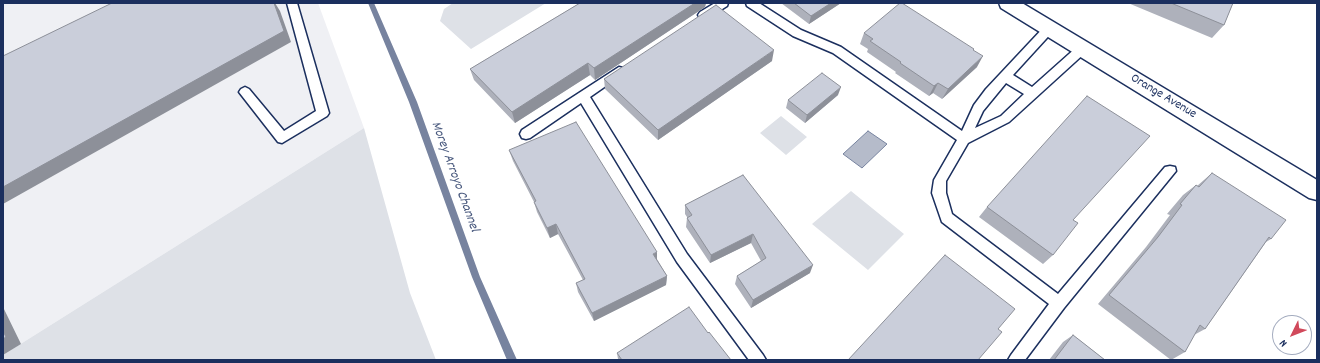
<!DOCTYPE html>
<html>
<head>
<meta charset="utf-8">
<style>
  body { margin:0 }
  #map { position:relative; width:1320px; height:363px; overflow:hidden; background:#fff; font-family:Dekko,sans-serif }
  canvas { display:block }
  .frame { position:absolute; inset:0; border:4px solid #1b2f5e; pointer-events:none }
  .north { position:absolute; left:1272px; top:315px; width:40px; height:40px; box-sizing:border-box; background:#fff; border:1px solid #a4acbf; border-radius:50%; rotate:227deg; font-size:11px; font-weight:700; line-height:16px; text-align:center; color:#1b2f5e }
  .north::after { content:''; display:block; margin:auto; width:14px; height:18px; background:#d1495b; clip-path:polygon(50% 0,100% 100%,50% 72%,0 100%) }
</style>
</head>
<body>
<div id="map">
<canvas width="1320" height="363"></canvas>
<div class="frame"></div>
<div class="north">N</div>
</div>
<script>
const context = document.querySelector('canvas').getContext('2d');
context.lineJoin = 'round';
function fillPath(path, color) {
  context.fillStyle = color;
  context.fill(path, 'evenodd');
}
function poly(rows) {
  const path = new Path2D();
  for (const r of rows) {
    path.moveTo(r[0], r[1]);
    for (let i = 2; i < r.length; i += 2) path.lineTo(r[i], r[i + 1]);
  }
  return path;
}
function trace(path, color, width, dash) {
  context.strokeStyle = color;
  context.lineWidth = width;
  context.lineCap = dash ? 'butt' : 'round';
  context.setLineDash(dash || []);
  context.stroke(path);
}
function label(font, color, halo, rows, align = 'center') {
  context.font = font + ' Dekko,sans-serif';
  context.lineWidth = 3;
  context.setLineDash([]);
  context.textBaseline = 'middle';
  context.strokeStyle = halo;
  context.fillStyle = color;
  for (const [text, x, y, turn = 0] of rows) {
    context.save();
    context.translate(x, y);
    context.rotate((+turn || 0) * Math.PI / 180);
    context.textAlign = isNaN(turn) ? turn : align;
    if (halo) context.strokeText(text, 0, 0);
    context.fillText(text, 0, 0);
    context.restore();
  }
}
fillPath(poly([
  [3,3,318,3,364,128,3,355]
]), '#eff0f4');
fillPath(poly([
  [453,3,546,3,471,49,440,21,444,9],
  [781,116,807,137,786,155,760,133],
  [364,128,410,293,436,360,3,360,3,355],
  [851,191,904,234,868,270,812,224]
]), '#dee1e7');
const water = poly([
  [868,131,887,144,862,168,843,154,868,131]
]);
fillPath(water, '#b5bbca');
trace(water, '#77839f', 1);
fillPath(poly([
  [368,3,374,3,417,102,480,277,517,360,507,360,472,277,409,102,368,3]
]), '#77839f');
const lane = poly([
  [287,3,297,3,329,113,327,116,282,143,278,142,239,92,241,89,245,87,249,89,284,131,316,111,287,3],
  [715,3,728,3,727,6,708,18,700,18,698,15,700,12,715,3],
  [746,3,759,3,801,30,841,47,962,131,974,105,986,89,1046,25,1050,24,1054,25,1056,28,1013,75,1032,87,1078,46,1082,45,1086,46,1088,49,1086,52,1009,122,968,143,946,181,946,193,952,214,1058,294,1165,167,1170,166,1175,167,1176,171,1064,308,1025,360,1008,360,1011,355,1049,304,942,222,932,193,934,180,957,140,833,53,793,36,747,6,746,3],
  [1006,83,1024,94,1001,116,975,128,983,111,1006,83],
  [619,67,623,68,625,71,623,74,590,97,687,254,763,355,766,360,749,360,677,262,581,103,530,138,526,139,522,138,520,134,522,130,619,67]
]);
const secondary = poly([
  [999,3,1022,3,1317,180,1317,200,1309,198,1001,8,999,3]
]);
trace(lane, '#1b2f5e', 3);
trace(secondary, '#1b2f5e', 3);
fillPath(lane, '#fff');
fillPath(secondary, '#fff');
fillPath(poly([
  [580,3,706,3,705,7,595,80,590,75,515,123,474,80,470,69],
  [781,3,841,3,809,24],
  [1128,3,1233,3,1224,25,1212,38],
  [864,33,973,50,977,67,942,99,933,93,929,96,895,73,896,72,867,52,868,49,860,44],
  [772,61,658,140,605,89,604,79],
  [838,95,805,123,786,108,788,100],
  [509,150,657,259,667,276,666,285,594,321,578,292,576,283,583,280,558,234,550,238,537,212,534,202,513,161],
  [1212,173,1271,239,1266,242,1205,329,1194,335,1185,352,1171,360,1098,304,1146,247,1170,215,1167,214,1183,195,1196,185,1197,186],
  [743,175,810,273,751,308,735,284,737,276,761,261,751,243,710,263,686,227,687,218,687,217,685,214,685,205],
  [987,207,1073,220,1053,255,1043,264,979,217],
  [708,333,731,360,618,360,618,359,617,353],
  [1073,335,1105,360,1049,360,1063,342]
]), '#aeb1bb');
fillPath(poly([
  [274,3,275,3,280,11,291,42,3,204,3,187],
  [695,3,706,3,705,7,595,80,594,68],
  [831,3,841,3,809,24,811,16],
  [774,50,772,61,658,140,658,130],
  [983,56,977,67,942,99,948,89],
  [588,63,590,75,515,123,512,112],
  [938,83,933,93,929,96,934,86],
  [841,87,838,95,805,123,807,115],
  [556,224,558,234,550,238,547,228],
  [753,234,751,243,710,263,711,255],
  [657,252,657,261,653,254],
  [813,265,810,273,751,308,753,300],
  [667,276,666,285,594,321,592,313],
  [3,307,21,344,3,355]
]), '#8d9099');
const building = poly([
  [112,3,274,3,284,31,3,187,3,56,112,3],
  [580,3,695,3,594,68,588,63,512,112,470,69,580,3],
  [794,3,831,3,811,16,794,3],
  [900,3,902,3,974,49,973,50,983,56,948,89,938,83,934,86,900,63,901,62,870,41,873,39,864,33,900,3],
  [1171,3,1233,3,1224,25,1171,3],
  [716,5,774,50,658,130,604,79,716,5],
  [822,73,841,87,807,115,788,100,822,73],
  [1087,96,1150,136,1073,220,1078,223,1053,255,987,207,1087,96],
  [576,122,657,252,653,254,667,276,592,313,576,283,585,279,556,224,547,228,534,202,536,201,509,150,576,122],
  [1212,173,1286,220,1271,239,1269,237,1205,329,1200,325,1185,352,1109,295,1158,237,1182,205,1180,204,1196,185,1199,187,1212,173],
  [743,175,813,265,753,300,737,276,766,258,753,234,711,255,687,218,692,215,685,205,743,175],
  [945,255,1015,309,998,329,1002,332,978,360,848,360,945,255],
  [689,307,708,333,709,332,731,360,622,360,617,353,689,307],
  [3,331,6,337,3,339,3,331],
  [1073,335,1105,360,1054,360,1073,335]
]);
fillPath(building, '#caceda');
trace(building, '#8d9099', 1);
label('13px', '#1b2f5e', '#fff', [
  ["Orange Avenue",1163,97,31]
]);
label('italic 14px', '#49597e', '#fff', [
  ["Morey Arroyo Channel",454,177,70]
]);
</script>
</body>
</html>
